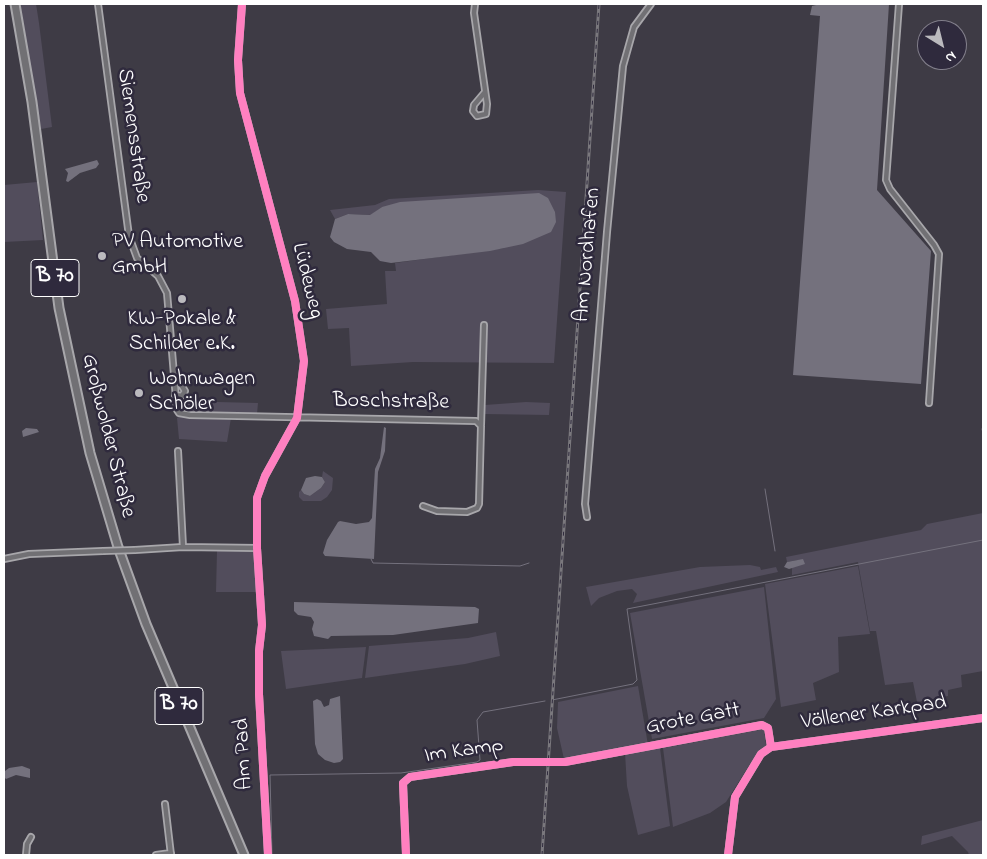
<!DOCTYPE html>
<html>
<head>
<meta charset="utf-8">
<style>
  body { margin:0 }
  #map { position:relative; width:987px; height:859px; overflow:hidden; background:#3e3b45; font-family:"Indie Flower",sans-serif }
  canvas { display:block }
  .frame { position:absolute; inset:0; border:5px solid #fff; pointer-events:none }
  .north { position:absolute; left:917px; top:20px; width:50px; height:50px; box-sizing:border-box; background:#2f2a3d; border:1px solid #827f8b; border-radius:50%; rotate:144deg; font-size:14px; font-weight:700; line-height:20px; text-align:center; color:#fff }
  .north::after { content:''; display:block; margin:auto; width:18px; height:22px; background:#bbbabe; clip-path:polygon(50% 0,100% 100%,50% 72%,0 100%) }
</style>
</head>
<body>
<div id="map">
<canvas width="987" height="859"></canvas>
<div class="frame"></div>
<div class="north">N</div>
</div>
<script>
const context = document.querySelector('canvas').getContext('2d');
context.lineJoin = 'round';
function fillPath(path, color) {
  context.fillStyle = color;
  context.fill(path, 'evenodd');
}
function poly(rows) {
  const path = new Path2D();
  for (const r of rows) {
    path.moveTo(r[0], r[1]);
    for (let i = 2; i < r.length; i += 2) path.lineTo(r[i], r[i + 1]);
  }
  return path;
}
function trace(path, color, width, dash) {
  context.strokeStyle = color;
  context.lineWidth = width;
  context.lineCap = dash ? 'butt' : 'round';
  context.setLineDash(dash || []);
  context.stroke(path);
}
function label(font, color, halo, rows, align = 'center') {
  context.font = font + ' "Indie Flower",sans-serif';
  context.lineWidth = 5;
  context.setLineDash([]);
  context.textBaseline = 'middle';
  context.strokeStyle = halo;
  context.fillStyle = color;
  for (const [text, x, y, turn = 0] of rows) {
    context.save();
    context.translate(x, y);
    context.rotate((+turn || 0) * Math.PI / 180);
    context.textAlign = isNaN(turn) ? turn : align;
    if (halo) context.strokeText(text, 0, 0);
    context.fillText(text, 0, 0);
    context.restore();
  }
}
fillPath(poly([
  [20,4,36,4,39,23,52,127,41,129],
  [37,182,43,240,4,242,4,185],
  [538,190,566,192,554,363,413,362,351,366,349,328,328,329,326,309,387,304,385,271,396,271,395,263,504,248,382,207,371,215,348,214,335,219,330,210,375,205,389,199],
  [177,401,258,403,257,414,182,413,180,411],
  [526,402,550,403,549,415,484,414,485,405],
  [180,416,231,418,227,442,179,439,177,418],
  [323,471,333,478,332,490,327,497,321,501,303,501,299,497,299,492,301,490,304,494,310,496,321,488,325,482,322,477],
  [983,513,983,671,961,675,962,687,948,690,948,696,917,702,913,682,885,685,876,631,870,631,858,562,792,575,792,567,797,566,798,560,787,562,786,557,921,530,927,524],
  [253,550,256,592,216,592,217,551],
  [750,565,760,567,761,570,776,567,778,572,633,603,637,594,632,589,617,591,599,598,591,606,586,587,700,567],
  [858,566,870,634,838,637,839,672,813,683,816,700,781,707,765,584],
  [764,587,776,699,764,718,652,739,630,613],
  [496,632,500,656,465,664,365,678,369,646,468,638],
  [366,647,362,678,286,689,281,651],
  [638,686,648,745,564,759,557,728,558,702],
  [764,729,766,745,750,764,726,802,710,813,673,827,663,748],
  [660,748,670,826,638,835,627,786,625,753],
  [983,820,983,855,969,855,968,852,952,836,921,845,922,836]
]), '#524d5c');
fillPath(poly([
  [820,4,889,4,877,190,931,251,921,384,793,375,820,16,810,15,812,6],
  [97,160,99,164,96,168,80,173,68,182,66,181,68,173,65,169],
  [539,193,548,198,555,212,556,222,551,232,523,244,490,251,391,263,380,261,371,252,347,249,334,242,330,237,335,219,348,214,370,215,382,207,400,202],
  [384,427,386,428,385,451,378,472,374,559,325,556,323,553,327,540,338,522,340,521,356,524,369,522,372,518,375,469,380,458],
  [26,428,37,429,39,432,23,437,22,431],
  [315,476,322,477,325,482,321,488,310,496,304,494,301,490,306,478],
  [803,559,805,564,789,569,784,567,787,562],
  [294,602,475,607,479,609,478,623,393,635,331,636,328,639,314,636,312,629,314,622,311,617,298,615,294,611],
  [340,696,343,759,340,762,334,763,325,760,318,754,315,744,313,701,317,699,321,701,324,707,329,705,330,699],
  [22,766,30,769,30,778,16,775,6,779,4,777,5,771,9,768]
]), '#74717d');
trace(poly([
  [982,429,983,433],
  [765,489,775,551],
  [371,559,373,563,520,566,529,563],
  [552,700,633,684,637,680,627,609,983,540],
  [272,855,270,775,401,773,477,762,480,760,477,720,483,712,545,701]
]), '#74717d', 1);
const street = poly([
  [98,4,129,236,137,258,158,276,167,293,177,410,179,413,190,415,476,421,481,426,479,504,477,508,467,512,437,511,423,506],
  [242,4,238,60,240,93,295,301,304,361,297,418,265,476,257,498,257,548,262,625,259,651,259,694,268,855],
  [475,4,474,13,487,104,486,114,477,116,473,111,474,105,485,92],
  [899,4,886,180,890,189,934,245,939,254,929,403],
  [174,379,180,383,185,391,182,396,175,395],
  [481,425,484,325],
  [178,451,183,547],
  [587,517,585,504,607,232,623,66,634,27,651,4],
  [135,550,183,547,257,548],
  [4,559,29,554,103,551],
  [165,804,171,855],
  [26,855,27,844,31,837],
  [156,855,171,853],
  [406,855,403,783,410,777,513,762,565,762,762,725,768,728,771,747],
  [728,855,735,797,761,754,771,747,983,718]
]);
const primary = poly([
  [15,4,32,102,59,308,90,453,118,547,146,624,244,855]
]);
trace(street, '#a8a7ab', 8);
trace(primary, '#a8a7ab', 11);
trace(street, '#717074', 4.5);
trace(primary, '#717074', 7);
const rail = poly([
  [542,855,599,4]
]);
trace(rail, '#7a787d', 3);
trace(rail, '#2f2a3d', 1, [4]);
const streetBridge = poly([
  [103,551,135,550]
]);
trace(streetBridge, '#a8a7ab', 8, []);
trace(streetBridge, '#717074', 4.5);
trace(poly([
  [242,4,238,60,240,93,295,301,304,361,297,418,265,476,257,498,257,548,262,625,259,651,259,694,268,855],
  [406,855,403,783,410,777,513,762,565,762,762,725,768,728,771,747],
  [728,855,735,797,761,754,771,747,983,718]
]), '#ff80c0', 8);
for (const [x, y, r, color] of [
  [102,256,5,"#bbbabe"],
  [182,299,5,"#bbbabe"],
  [139,393,5,"#bbbabe"]
]) {
  const dot = new Path2D();
  dot.arc(x, y, r, 0, 2 * Math.PI);
  context.fillStyle = color;
  context.fill(dot);
  trace(dot, '#2f2a3d', 2);
}
for (const [x, y, w] of [
  [55,278,48],
  [179,706,48]
]) {
  const box = new Path2D();
  box.roundRect(x - w / 2, y - 18.5, w, 37, 4);
  context.fillStyle = '#2f2a3d';
  context.fill(box);
  trace(box, '#fff', 1);
}
label('bold 21px', '#fff', null, [
  ["B 70",55,278],
  ["B 70",179,706]
]);
label('22px', '#fff', '#2f2a3d', [
  ["Siemensstraße",132,136,82],
  ["Am Nordhafen",589,255,-85],
  ["Lüdeweg",306,281,76],
  ["Boschstraße",391,403,1],
  ["Großwolder Straße",107,436,76],
  ["Völlener Karkpad",874,714,-8],
  ["Grote Gatt",693,720,-11],
  ["Im Kamp",464,752,-8],
  ["Am Pad",245,754,-93]
]);
label('22px', '#fff', '#2f2a3d', [
  ["PV Automotive",112,243],
  ["GmbH",112,268],
  ["KW-Pokale &",182,320,"center"],
  ["Schilder e.K.",182,345,"center"],
  ["Wohnwagen",149,380],
  ["Schöler",149,405]
], 'left');
</script>
</body>
</html>
